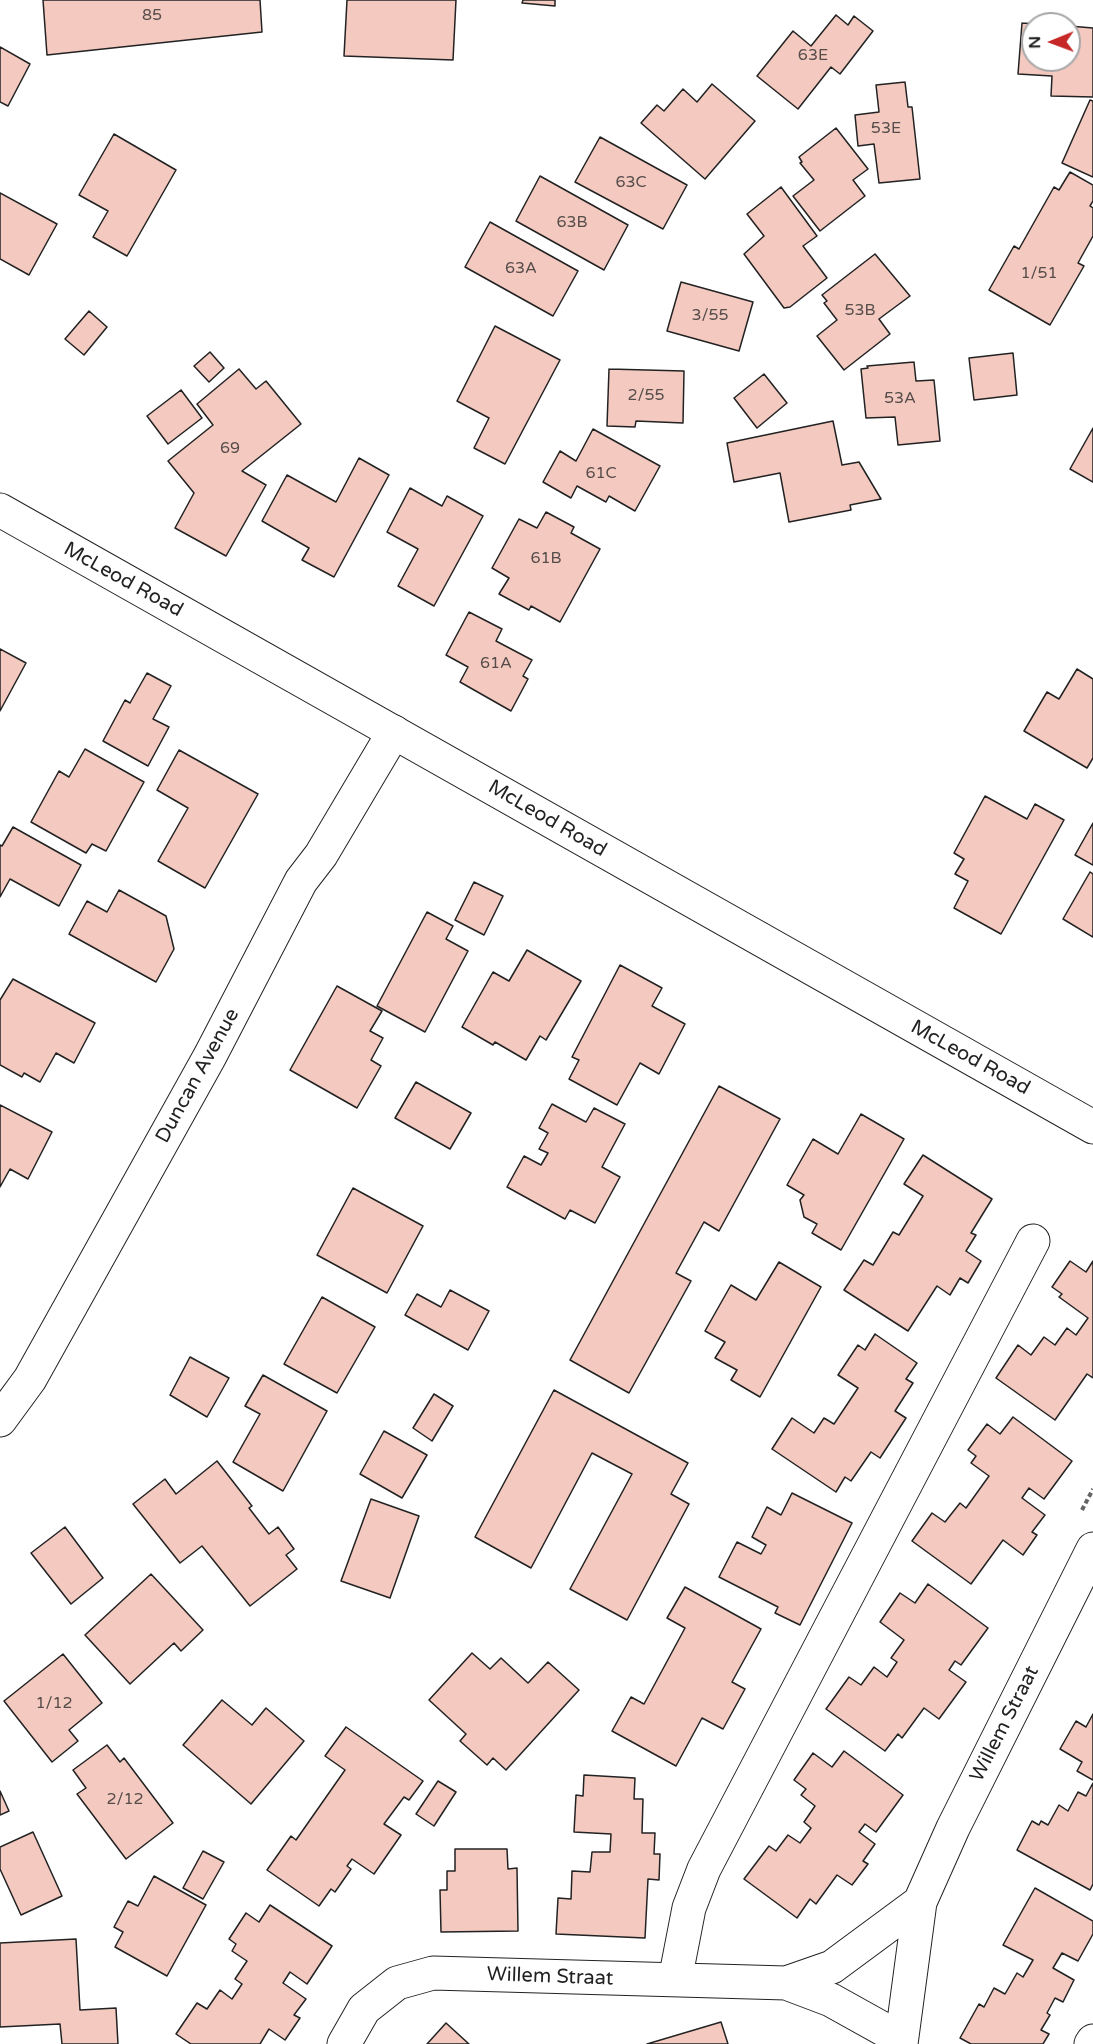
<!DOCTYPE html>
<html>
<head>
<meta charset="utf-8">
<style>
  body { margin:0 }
  #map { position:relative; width:1093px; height:2044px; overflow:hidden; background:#fff; font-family:"Varela Round",sans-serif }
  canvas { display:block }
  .north { position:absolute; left:1021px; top:12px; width:60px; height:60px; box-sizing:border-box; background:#fff; border:2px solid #a7a7a7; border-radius:50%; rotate:269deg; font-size:16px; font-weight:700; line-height:24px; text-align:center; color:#222 }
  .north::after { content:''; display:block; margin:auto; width:21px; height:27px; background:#c62828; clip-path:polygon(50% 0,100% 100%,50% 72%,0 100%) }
</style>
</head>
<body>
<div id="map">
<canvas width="1093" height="2044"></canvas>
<div class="north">N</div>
</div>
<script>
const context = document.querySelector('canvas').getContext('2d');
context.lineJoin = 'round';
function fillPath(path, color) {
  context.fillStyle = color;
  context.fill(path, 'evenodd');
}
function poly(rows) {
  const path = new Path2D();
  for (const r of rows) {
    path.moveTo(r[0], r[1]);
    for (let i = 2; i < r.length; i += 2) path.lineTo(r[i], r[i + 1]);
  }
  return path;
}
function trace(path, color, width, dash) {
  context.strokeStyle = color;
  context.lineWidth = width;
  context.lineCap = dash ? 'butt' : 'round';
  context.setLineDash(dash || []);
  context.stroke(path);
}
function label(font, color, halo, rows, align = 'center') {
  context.font = font + ' "Varela Round",sans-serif';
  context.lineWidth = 4.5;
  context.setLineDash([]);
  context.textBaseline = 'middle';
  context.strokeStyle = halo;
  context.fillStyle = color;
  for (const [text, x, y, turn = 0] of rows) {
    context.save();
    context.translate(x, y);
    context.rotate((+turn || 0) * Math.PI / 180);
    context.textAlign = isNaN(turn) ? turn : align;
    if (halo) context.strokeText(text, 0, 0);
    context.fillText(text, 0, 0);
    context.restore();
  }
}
const building = poly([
  [43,0,260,0,262,32,47,55,43,0],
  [347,0,456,0,453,60,344,56,347,0],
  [523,0,555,0,555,6,522,3,523,0],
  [836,15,848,25,854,16,873,31,840,74,831,67,798,109,757,76,793,31,811,46,836,15],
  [1022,23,1036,24,1033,24,1033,60,1069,60,1069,26,1093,28,1093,97,1051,96,1052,76,1018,74,1022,23],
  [0,47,30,64,8,106,0,102,0,47],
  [905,82,908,107,912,107,920,179,879,183,874,144,858,146,855,115,879,112,876,85,905,82],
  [712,84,755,121,705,179,641,123,657,105,664,111,683,89,697,102,712,84],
  [1090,100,1093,101,1093,177,1062,163,1090,100],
  [836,128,868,169,853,180,865,196,820,231,793,196,814,180,800,163,802,162,799,157,836,128],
  [114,134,176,170,127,256,93,237,108,211,79,195,114,134],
  [600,137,687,185,663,229,575,182,600,137],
  [1070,172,1093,185,1093,201,1090,206,1093,208,1093,236,1078,263,1084,266,1050,325,989,290,1014,246,1019,249,1054,187,1059,190,1070,172],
  [540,176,628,225,604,270,516,221,540,176],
  [781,187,817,236,803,246,827,278,790,307,784,308,744,254,764,236,747,214,781,187],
  [0,193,57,224,29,275,0,259,0,193],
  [490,222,578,271,553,316,465,267,490,222],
  [875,254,910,296,879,319,890,334,844,370,817,336,837,320,824,303,827,301,822,295,875,254],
  [681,282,753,302,739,351,667,331,681,282],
  [89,311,107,327,84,355,65,339,89,311],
  [495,326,560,360,505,464,474,448,489,418,457,401,495,326],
  [210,352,224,368,209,382,194,366,210,352],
  [1013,353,1017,395,974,400,969,358,1013,353],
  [914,362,916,381,934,380,940,441,898,445,895,417,866,418,861,369,868,368,867,366,914,362],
  [239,369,256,389,266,381,301,424,242,471,266,485,226,556,175,528,194,493,168,461,213,425,197,404,239,369],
  [609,369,684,371,683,423,636,421,635,427,607,426,609,369],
  [764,374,787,403,757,428,734,398,764,374],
  [181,390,202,418,168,444,147,416,181,390],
  [833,421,842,465,859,462,881,499,850,505,851,510,789,522,780,473,734,482,727,443,833,421],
  [1093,428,1093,482,1070,469,1093,428],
  [593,429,660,466,635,511,609,496,606,502,577,486,571,498,543,482,560,451,576,461,593,429],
  [359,458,389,475,334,577,302,560,309,548,262,521,287,475,336,502,359,458],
  [410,488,442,506,447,496,483,516,434,606,398,586,418,549,387,532,410,488],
  [546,512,574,527,571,533,600,549,560,622,531,606,529,610,499,594,509,578,492,568,519,519,537,528,546,512],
  [469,612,502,629,496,641,532,660,523,676,528,679,511,711,460,682,468,667,446,655,469,612],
  [0,649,26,663,0,711,0,649],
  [1077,669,1093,679,1093,758,1087,768,1024,731,1047,692,1059,699,1077,669],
  [147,673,171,686,153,719,169,727,148,766,103,741,125,700,130,703,147,673],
  [85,749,144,782,106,851,92,844,86,853,31,822,59,771,69,777,85,749],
  [179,750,258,794,205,888,158,861,188,808,157,790,179,750],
  [985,796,1027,819,1035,804,1064,820,1001,934,954,908,968,881,955,874,964,859,954,853,985,796],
  [1093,823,1093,865,1075,855,1093,823],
  [13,827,81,865,59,906,10,879,0,897,0,845,2,846,13,827],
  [1090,872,1093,874,1093,937,1063,919,1090,872],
  [474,882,503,896,484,935,455,920,474,882],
  [119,890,166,916,174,949,156,982,69,934,87,901,107,912,119,890],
  [427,912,453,926,446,939,468,951,425,1032,377,1006,427,912],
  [527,950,581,981,546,1040,540,1036,526,1060,495,1042,493,1045,462,1027,493,972,509,981,527,950],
  [620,965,662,988,652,1006,685,1024,659,1074,640,1063,617,1105,569,1079,579,1060,572,1057,620,965],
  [13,979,95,1023,74,1063,56,1053,40,1082,24,1073,22,1077,0,1065,0,1000,13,979],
  [337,986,382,1011,370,1031,383,1038,371,1060,381,1066,357,1108,290,1070,337,986],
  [416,1082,471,1113,450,1149,395,1118,416,1082],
  [719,1086,780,1119,719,1231,704,1222,676,1273,691,1281,629,1393,570,1360,719,1086],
  [552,1104,586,1122,594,1108,625,1124,602,1167,620,1177,595,1223,570,1210,565,1219,507,1187,524,1156,541,1165,548,1153,539,1149,548,1133,539,1128,552,1104],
  [0,1105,52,1132,28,1179,10,1169,0,1187,0,1105],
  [861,1114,904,1139,841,1250,812,1233,817,1224,804,1217,800,1200,804,1195,787,1185,813,1139,838,1154,861,1114],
  [923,1155,992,1199,971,1233,976,1235,966,1251,981,1261,968,1283,960,1278,950,1295,937,1286,908,1331,844,1290,864,1260,873,1265,893,1232,899,1235,923,1196,904,1184,923,1155],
  [353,1188,423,1226,387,1293,317,1255,353,1188],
  [1070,1261,1086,1272,1093,1261,1093,1378,1087,1374,1055,1420,996,1378,1018,1345,1031,1355,1044,1337,1055,1345,1067,1328,1076,1335,1088,1318,1059,1297,1062,1294,1052,1287,1070,1261],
  [779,1262,821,1287,760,1397,731,1380,737,1370,715,1358,725,1342,705,1331,731,1285,756,1300,779,1262],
  [450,1290,489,1311,468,1350,405,1315,417,1294,441,1307,450,1290],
  [322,1297,375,1327,337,1393,284,1364,322,1297],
  [875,1334,917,1363,906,1379,913,1383,895,1411,906,1418,880,1458,871,1452,851,1481,845,1477,836,1492,772,1449,792,1418,814,1433,824,1418,834,1424,858,1388,838,1375,858,1345,865,1350,875,1334],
  [190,1357,229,1378,207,1417,170,1395,190,1357],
  [263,1375,327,1411,283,1491,233,1462,260,1414,245,1406,263,1375],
  [554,1390,688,1463,671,1494,689,1504,627,1620,570,1589,632,1474,592,1453,531,1568,475,1537,554,1390],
  [434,1394,453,1406,432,1441,413,1428,434,1394],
  [1013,1417,1072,1461,1044,1499,1029,1488,1022,1498,1045,1515,1032,1532,1037,1535,1023,1555,1003,1540,971,1584,912,1541,932,1513,945,1522,960,1503,966,1508,989,1476,971,1463,976,1456,968,1450,987,1424,1000,1434,1013,1417],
  [384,1431,427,1455,402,1498,360,1474,384,1431],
  [217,1461,252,1506,249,1508,269,1534,278,1527,294,1549,286,1555,297,1569,250,1606,202,1546,180,1563,133,1504,165,1479,176,1494,217,1461],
  [792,1493,852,1523,800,1625,775,1613,778,1607,719,1577,737,1542,761,1554,766,1545,752,1537,767,1507,781,1515,792,1493],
  [371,1499,419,1516,390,1598,341,1581,371,1499],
  [65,1527,103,1578,71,1604,31,1553,65,1527],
  [151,1574,203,1630,181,1651,174,1643,130,1684,85,1635,151,1574],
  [928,1584,988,1628,961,1665,955,1661,949,1670,966,1682,939,1719,924,1708,902,1738,898,1734,885,1751,826,1709,849,1677,861,1685,874,1667,887,1677,897,1662,891,1658,904,1640,880,1622,900,1593,915,1603,928,1584],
  [685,1587,761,1629,732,1682,745,1689,723,1729,702,1718,676,1766,612,1731,631,1697,644,1704,685,1628,667,1618,685,1587],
  [472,1653,490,1669,501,1658,528,1683,548,1662,579,1690,506,1770,493,1758,487,1765,460,1741,466,1734,429,1700,472,1653],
  [63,1654,102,1703,69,1730,78,1741,52,1762,4,1701,63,1654],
  [222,1700,252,1725,266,1708,304,1741,251,1804,183,1745,222,1700],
  [1093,1714,1093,1780,1077,1771,1082,1762,1060,1749,1076,1721,1086,1727,1093,1714],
  [346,1727,423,1781,409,1800,404,1797,384,1824,401,1835,374,1874,352,1859,347,1866,351,1869,335,1892,331,1889,319,1906,267,1870,291,1836,296,1840,345,1770,325,1756,346,1727],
  [107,1745,120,1762,124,1758,173,1823,126,1859,77,1794,86,1788,73,1770,107,1745],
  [844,1751,903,1795,876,1832,865,1824,859,1832,875,1844,863,1861,868,1864,852,1885,837,1875,816,1904,810,1899,797,1918,744,1879,769,1846,776,1851,788,1835,800,1843,811,1828,804,1822,815,1806,801,1795,806,1789,794,1780,813,1753,832,1767,844,1751],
  [584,1775,635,1778,634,1799,643,1799,642,1833,655,1833,654,1854,660,1854,659,1880,648,1879,645,1938,556,1934,558,1898,571,1899,572,1871,590,1872,592,1852,610,1852,611,1834,574,1832,576,1795,583,1796,584,1775],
  [438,1781,456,1792,434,1826,416,1814,438,1781],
  [1093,1783,1093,1884,1090,1890,1017,1850,1032,1821,1039,1825,1041,1821,1048,1825,1059,1805,1068,1811,1078,1792,1086,1796,1093,1783],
  [0,1791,9,1811,0,1815,0,1791],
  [33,1832,62,1896,21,1915,0,1869,0,1847,33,1832],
  [455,1849,507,1849,508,1869,517,1868,518,1931,441,1932,440,1890,447,1890,447,1871,455,1871,455,1849],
  [203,1851,224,1862,203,1899,183,1888,203,1851],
  [154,1876,206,1905,167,1976,115,1947,123,1932,114,1927,128,1901,138,1906,154,1876],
  [1035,1888,1093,1921,1093,1934,1078,1961,1062,1953,1053,1968,1074,1980,1063,2002,1055,1998,1047,2013,1050,2015,1041,2030,1049,2034,1043,2044,971,2044,960,2038,979,2004,984,2007,994,1988,1005,1994,1017,1973,1023,1977,1033,1960,1003,1945,1035,1888],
  [270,1905,332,1946,307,1984,290,1972,283,1983,306,1999,294,2015,300,2018,285,2040,269,2029,260,2044,191,2044,176,2034,197,2003,207,2009,220,1990,232,1999,242,1984,235,1979,247,1961,232,1951,236,1944,229,1939,246,1913,259,1922,270,1905],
  [76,1939,80,2010,116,2008,118,2044,62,2044,60,2024,0,2027,0,1943,76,1939],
  [721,2022,728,2044,647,2044,721,2022],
  [446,2023,469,2044,427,2044,446,2023]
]);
fillPath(building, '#f3c9c0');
trace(building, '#222', 1.5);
const street = poly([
  [0,1420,30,1379,210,1056,301,881,321,855,394,732],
  [675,1980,689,1908,704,1869,1033,1241],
  [786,1983,831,2000,901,2039],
  [344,2044,364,2009,397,1983,433,1973,786,1983,832,1967,920,1902],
  [901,2044,920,1902,953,1828,1093,1549],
  [1091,2044,1093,2041]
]);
const secondary = poly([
  [0,510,1093,1127]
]);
trace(street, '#222', 35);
trace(secondary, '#222', 35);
trace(poly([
  [1082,1510,1093,1489]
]), '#646464', 4, [4.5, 3]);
trace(street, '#fff', 33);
trace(secondary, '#fff', 33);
label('16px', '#564c4a', null, [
  ["85",152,16],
  ["63E",813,56],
  ["53E",886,129],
  ["63C",631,183],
  ["63B",572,223],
  ["63A",521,269],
  ["1/51",1039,274],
  ["53B",860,311],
  ["3/55",710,316],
  ["2/55",646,396],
  ["53A",900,399],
  ["69",230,449],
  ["61C",601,474],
  ["61B",546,559],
  ["61A",496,664],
  ["1/12",54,1704],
  ["2/12",125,1800]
]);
label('20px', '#222', '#fff', [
  ["McLeod Road",123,580,29],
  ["McLeod Road",547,819,30],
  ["McLeod Road",970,1058,29],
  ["Duncan Avenue",198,1076,-61],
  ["Willem Straat",1005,1724,-63],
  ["Willem Straat",550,1977,2]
]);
</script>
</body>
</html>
